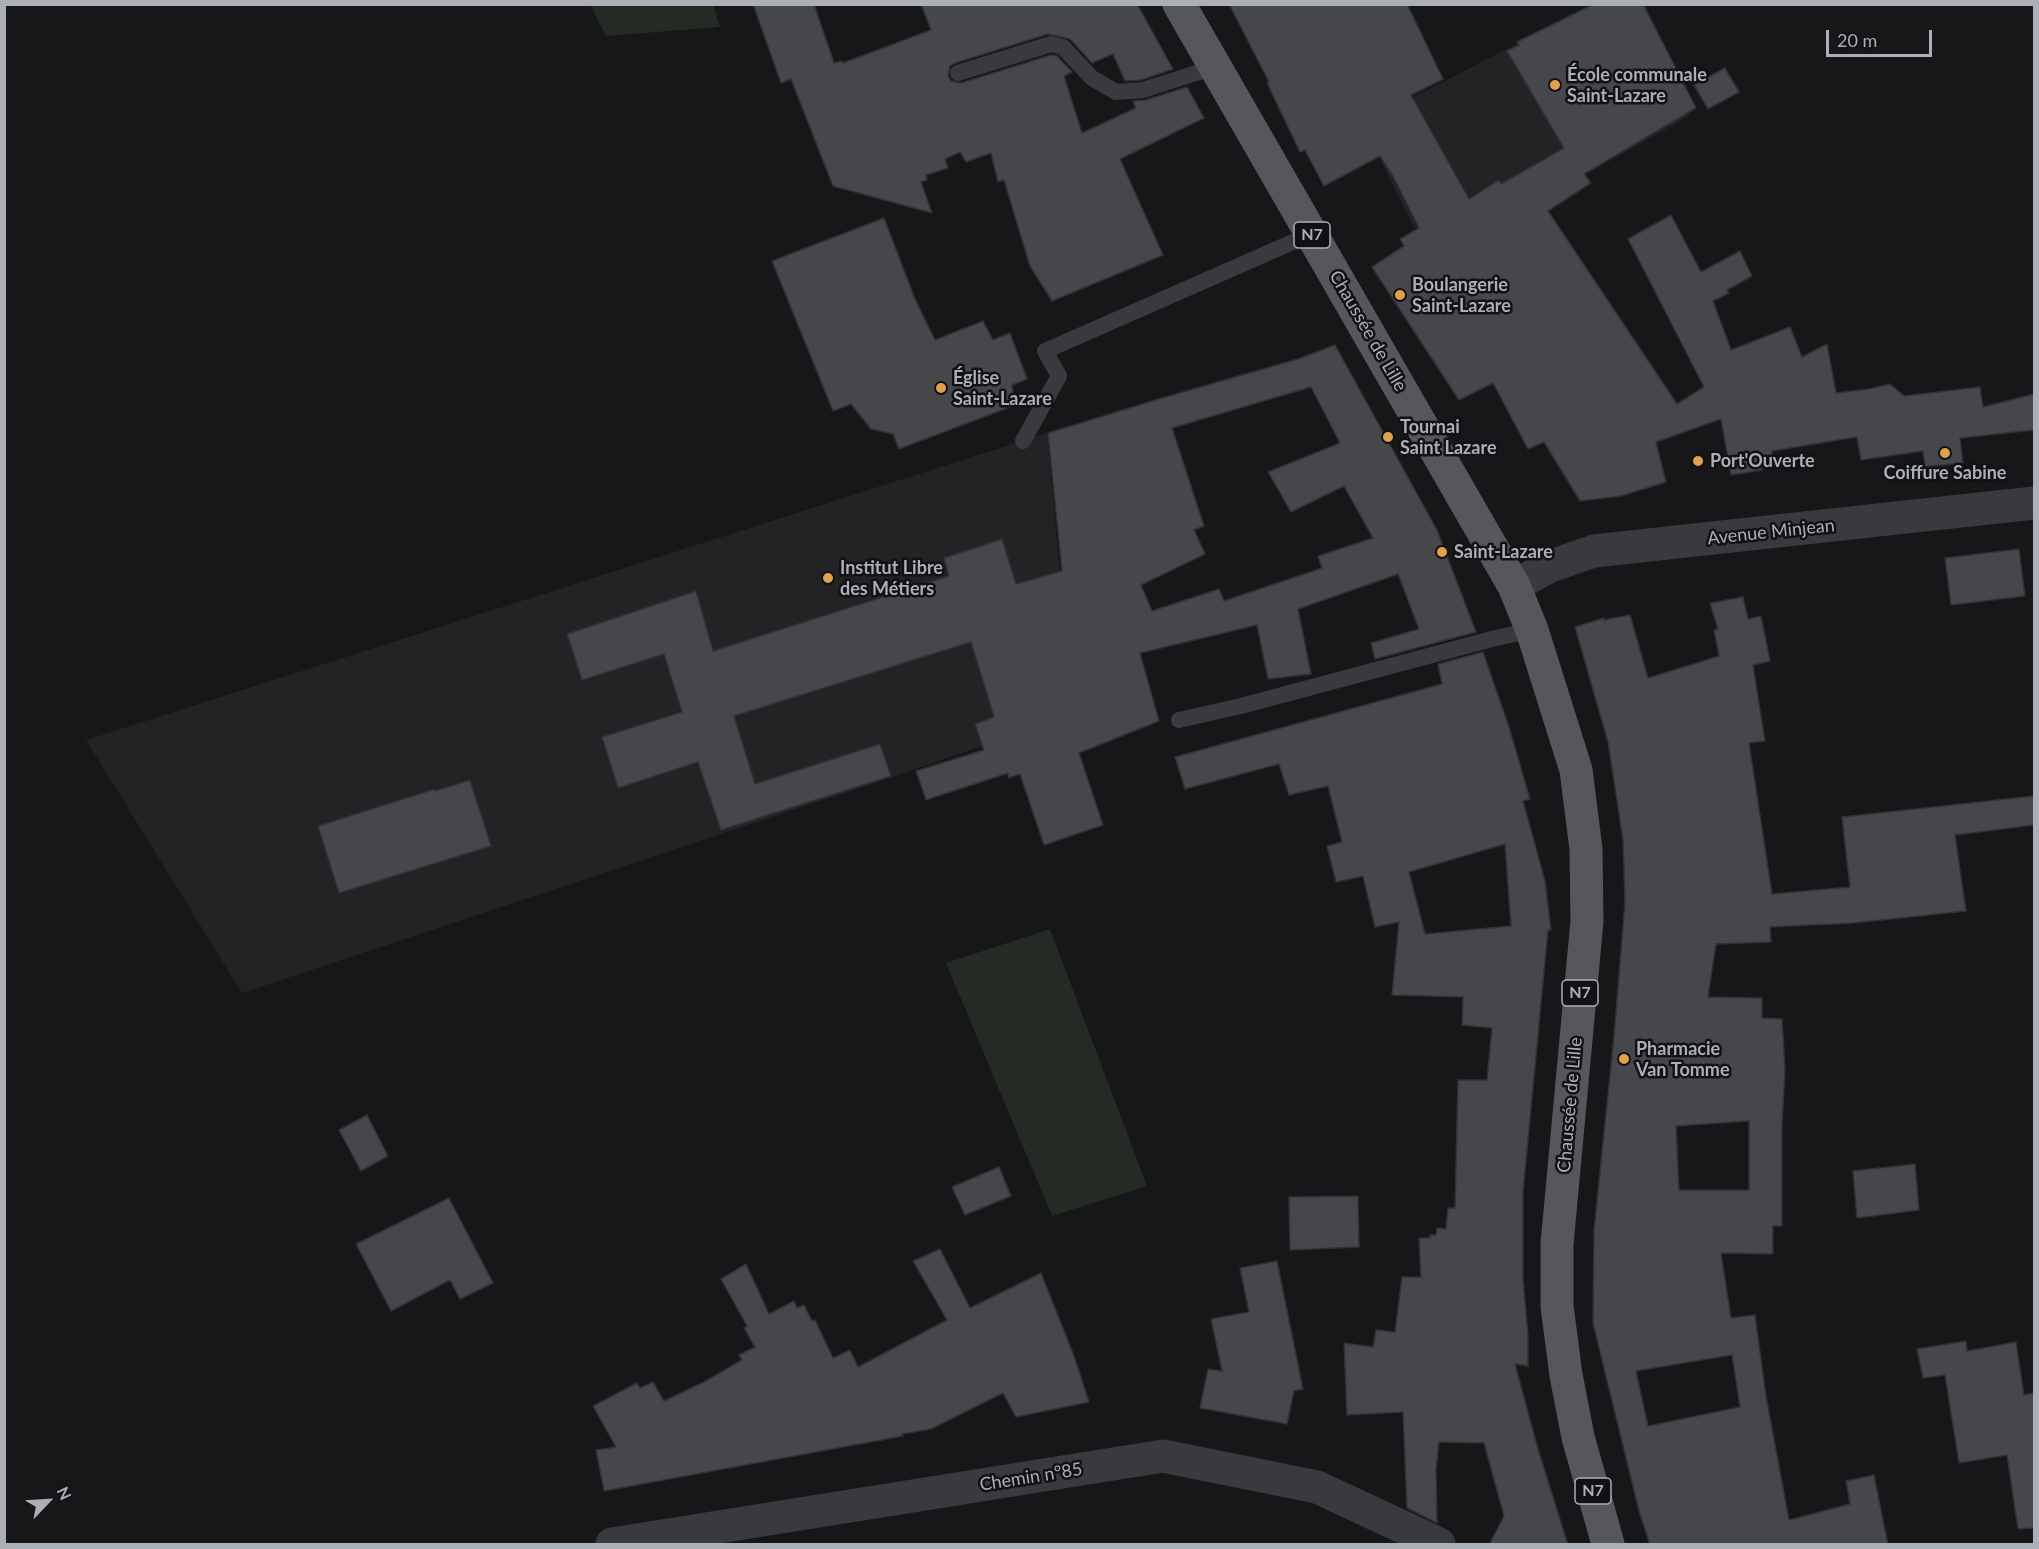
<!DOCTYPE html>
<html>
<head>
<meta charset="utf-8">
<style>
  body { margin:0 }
  #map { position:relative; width:2039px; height:1549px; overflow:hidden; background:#171719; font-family:Lato,sans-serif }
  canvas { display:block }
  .frame { position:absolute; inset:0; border:6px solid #abb0b7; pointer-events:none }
  .north { position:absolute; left:18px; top:1471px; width:60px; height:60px; -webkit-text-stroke:4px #121214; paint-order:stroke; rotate:65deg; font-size:16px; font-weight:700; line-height:24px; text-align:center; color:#abb0b7 }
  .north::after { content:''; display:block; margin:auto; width:21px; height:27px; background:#abb0b7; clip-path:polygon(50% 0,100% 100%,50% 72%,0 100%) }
  .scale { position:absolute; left:1826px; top:30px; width:106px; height:27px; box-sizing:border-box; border:3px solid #abb0b7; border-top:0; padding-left:8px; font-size:18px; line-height:21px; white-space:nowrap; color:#abb0b7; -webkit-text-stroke:4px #121214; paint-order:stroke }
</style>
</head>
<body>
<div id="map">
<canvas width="2039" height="1549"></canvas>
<div class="frame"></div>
<div class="north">N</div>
<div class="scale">20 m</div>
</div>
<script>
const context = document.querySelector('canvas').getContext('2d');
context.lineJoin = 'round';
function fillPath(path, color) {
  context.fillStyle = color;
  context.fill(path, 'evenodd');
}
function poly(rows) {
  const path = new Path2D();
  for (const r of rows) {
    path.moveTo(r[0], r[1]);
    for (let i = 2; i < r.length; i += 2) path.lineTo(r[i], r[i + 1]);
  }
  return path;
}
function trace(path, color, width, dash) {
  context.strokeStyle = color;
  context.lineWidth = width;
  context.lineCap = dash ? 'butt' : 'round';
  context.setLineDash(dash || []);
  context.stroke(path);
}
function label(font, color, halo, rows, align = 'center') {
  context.font = font + ' Lato,sans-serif';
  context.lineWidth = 5;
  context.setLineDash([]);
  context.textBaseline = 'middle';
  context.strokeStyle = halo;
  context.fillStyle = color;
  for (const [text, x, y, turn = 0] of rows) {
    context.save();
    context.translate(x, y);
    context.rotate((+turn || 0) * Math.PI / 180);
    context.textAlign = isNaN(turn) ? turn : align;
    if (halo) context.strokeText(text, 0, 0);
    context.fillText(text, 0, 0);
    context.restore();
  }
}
fillPath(poly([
  [1594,4,1645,5,1665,46,1656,54,1689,116,1583,176,1503,214,1485,188,1414,228,1371,140,1361,124],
  [1047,433,1073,714,890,778,242,993,86,740]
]), '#232326');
fillPath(poly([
  [590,5,713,5,720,27,606,36],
  [1050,929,1147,1186,1052,1216,946,963]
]), '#242a24');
const building = poly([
  [753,4,814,4,834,63,842,61,843,63,931,30,921,4,1137,4,1173,69,1141,80,1125,81,1113,54,1092,63,1070,39,1048,34,955,63,950,66,948,76,951,81,961,83,1051,55,1057,56,1072,72,1064,76,1082,133,1136,108,1133,101,1146,100,1187,87,1204,118,1120,159,1163,255,1052,301,1030,266,1004,180,998,182,991,153,966,162,960,152,945,159,948,168,926,175,927,180,921,182,932,213,833,186,791,79,781,83,753,4],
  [1229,4,1407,4,1443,79,1411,95,1469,199,1499,180,1501,184,1564,148,1507,51,1519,45,1517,42,1594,4,1643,4,1696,108,1584,174,1591,183,1548,211,1677,404,1704,387,1628,239,1671,215,1701,272,1740,251,1752,276,1727,290,1729,293,1713,301,1731,350,1790,327,1802,357,1827,344,1836,393,1869,389,1890,384,1904,396,1980,387,1983,407,2034,394,2034,430,1960,438,1963,463,1925,467,1923,451,1861,460,1857,437,1772,451,1773,459,1761,461,1762,470,1731,475,1721,419,1656,442,1666,482,1621,496,1580,501,1544,442,1528,449,1493,383,1459,400,1372,267,1404,246,1400,239,1419,228,1394,178,1380,156,1324,186,1305,150,1300,152,1267,83,1269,82,1229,4],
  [1725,68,1739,92,1708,109,1694,85,1725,68],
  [884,218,915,299,935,340,983,321,993,340,1010,333,1027,379,1012,385,1015,405,899,449,893,434,871,429,851,404,833,411,772,261,884,218],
  [1335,345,1437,530,1476,632,1375,659,1371,643,1419,629,1398,574,1298,609,1311,674,1268,679,1257,625,1140,653,1159,721,1079,753,1103,825,1044,845,1020,774,1009,778,1008,773,926,800,916,771,984,750,975,724,994,717,971,642,734,716,755,784,880,744,891,776,721,830,698,762,618,788,602,737,682,712,664,654,582,680,567,634,696,591,713,651,949,576,944,558,1002,539,1016,584,1062,571,1048,433,1162,398,1298,359,1335,345],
  [1311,387,1340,443,1268,472,1291,512,1344,486,1373,538,1318,556,1322,568,1224,601,1219,589,1152,611,1141,585,1205,554,1194,530,1204,526,1172,428,1311,387],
  [2019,549,2025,596,1951,605,1945,558,2019,549],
  [1743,597,1748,619,1761,616,1770,661,1753,665,1765,741,1749,743,1772,894,1850,887,1842,817,2034,796,2034,825,1955,835,1966,911,1853,923,1770,927,1771,942,1716,944,1708,997,1762,998,1762,1018,1782,1019,1785,1069,1782,1125,1782,1226,1773,1226,1773,1254,1721,1253,1731,1318,1755,1315,1766,1396,1789,1520,1850,1504,1846,1481,1874,1475,1888,1545,1650,1545,1639,1511,1593,1323,1594,1230,1614,1036,1625,902,1623,840,1608,742,1575,627,1604,618,1604,620,1630,615,1648,678,1719,656,1714,630,1718,629,1710,603,1743,597],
  [1749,1121,1749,1190,1679,1190,1676,1126,1749,1121],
  [1732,1355,1740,1407,1648,1426,1636,1371,1732,1355],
  [1483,652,1509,727,1530,799,1523,801,1545,881,1551,930,1548,930,1523,1192,1523,1279,1528,1335,1528,1366,1515,1364,1538,1449,1568,1545,1489,1545,1504,1516,1484,1443,1439,1442,1436,1470,1437,1523,1407,1508,1403,1412,1347,1415,1344,1343,1373,1347,1376,1330,1395,1332,1402,1277,1421,1277,1419,1238,1430,1238,1430,1235,1436,1235,1437,1228,1446,1229,1448,1208,1455,1208,1458,1080,1487,1080,1492,1028,1462,1025,1463,997,1392,995,1399,922,1375,927,1363,876,1336,882,1327,846,1342,842,1328,786,1289,795,1279,764,1185,789,1175,757,1442,684,1438,664,1483,652],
  [1505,844,1511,926,1425,934,1409,872,1505,844],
  [470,780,491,846,339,893,318,826,435,789,435,791,470,780],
  [367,1115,388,1156,361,1171,339,1130,367,1115],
  [1915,1164,1919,1210,1857,1218,1853,1171,1915,1164],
  [999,1167,1011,1196,965,1215,952,1187,999,1167],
  [1358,1196,1359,1247,1290,1250,1289,1197,1358,1196],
  [449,1198,493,1283,460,1299,450,1280,391,1311,356,1244,449,1198],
  [940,1249,970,1308,1041,1273,1074,1356,1089,1402,1016,1417,1003,1393,931,1429,902,1434,903,1436,604,1491,596,1450,616,1447,593,1406,637,1383,640,1388,653,1382,664,1401,704,1382,742,1360,739,1355,755,1347,744,1328,747,1326,721,1279,746,1264,769,1314,794,1301,797,1308,804,1305,812,1321,815,1320,833,1358,850,1350,858,1367,947,1320,913,1261,940,1249],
  [1277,1261,1303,1389,1294,1391,1287,1424,1200,1408,1208,1369,1222,1371,1211,1319,1249,1312,1240,1268,1277,1261],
  [1966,1341,1967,1351,2016,1342,2024,1395,2034,1393,2034,1528,2018,1529,2007,1455,1959,1463,1945,1375,1923,1378,1917,1349,1966,1341]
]);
fillPath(building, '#46474b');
trace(building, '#313235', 1.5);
trace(poly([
  [958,73,1051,44,1063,47,1092,78,1116,92,1143,90,1215,67],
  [1023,441,1059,376,1045,351,1311,234],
  [1179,720,1241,706,1492,639,1532,630]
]), '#393a3d', 16);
trace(poly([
  [1514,586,1548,567,1594,551,2034,503],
  [612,1544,1163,1456,1317,1487,1439,1544]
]), '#393a3d', 33);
trace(poly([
  [1179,4,1514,586,1532,630,1576,770,1586,849,1587,921,1557,1244,1557,1306,1566,1375,1578,1437,1608,1544]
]), '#55575c', 33);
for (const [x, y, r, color] of [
  [1555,85,6,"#e0a148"],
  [1400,295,6,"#e0a148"],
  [941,388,6,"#e0a148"],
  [1388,437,6,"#e0a148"],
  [1945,453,6,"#e0a148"],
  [1698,461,6,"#e0a148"],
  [1442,552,6,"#e0a148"],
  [828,578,6,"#e0a148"],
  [1624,1059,6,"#e0a148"]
]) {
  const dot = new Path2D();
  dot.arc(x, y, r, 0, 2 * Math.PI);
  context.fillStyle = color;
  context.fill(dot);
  trace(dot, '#121214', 2);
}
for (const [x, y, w] of [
  [1312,235,36],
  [1580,993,36],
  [1593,1491,36]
]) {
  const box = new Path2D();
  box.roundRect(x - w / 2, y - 13, w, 26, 4.5);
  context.fillStyle = '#121214';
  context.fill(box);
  trace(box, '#abb0b7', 1.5);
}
label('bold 16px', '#abb0b7', null, [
  ["N7",1312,235],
  ["N7",1580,993],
  ["N7",1593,1491]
]);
label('bold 18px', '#abb0b7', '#121214', [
  ["École communale",1567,75],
  ["Saint-Lazare",1567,96],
  ["Boulangerie",1412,285],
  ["Saint-Lazare",1412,306],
  ["Église",953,378],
  ["Saint-Lazare",953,399],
  ["Tournai",1400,427],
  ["Saint Lazare",1400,448],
  ["Port'Ouverte",1710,461],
  ["Coiffure Sabine",1945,473,"center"],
  ["Saint-Lazare",1454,552],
  ["Institut Libre",840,568],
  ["des Métiers",840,589],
  ["Pharmacie",1636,1049],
  ["Van Tomme",1636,1070]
], 'left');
label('18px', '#abb0b7', '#121214', [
  ["Chaussée de Lille",1368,331,60],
  ["Avenue Minjean",1771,532,-6],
  ["Chaussée de Lille",1570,1105,-85],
  ["Chemin n°85",1031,1477,-9]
]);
</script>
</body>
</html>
